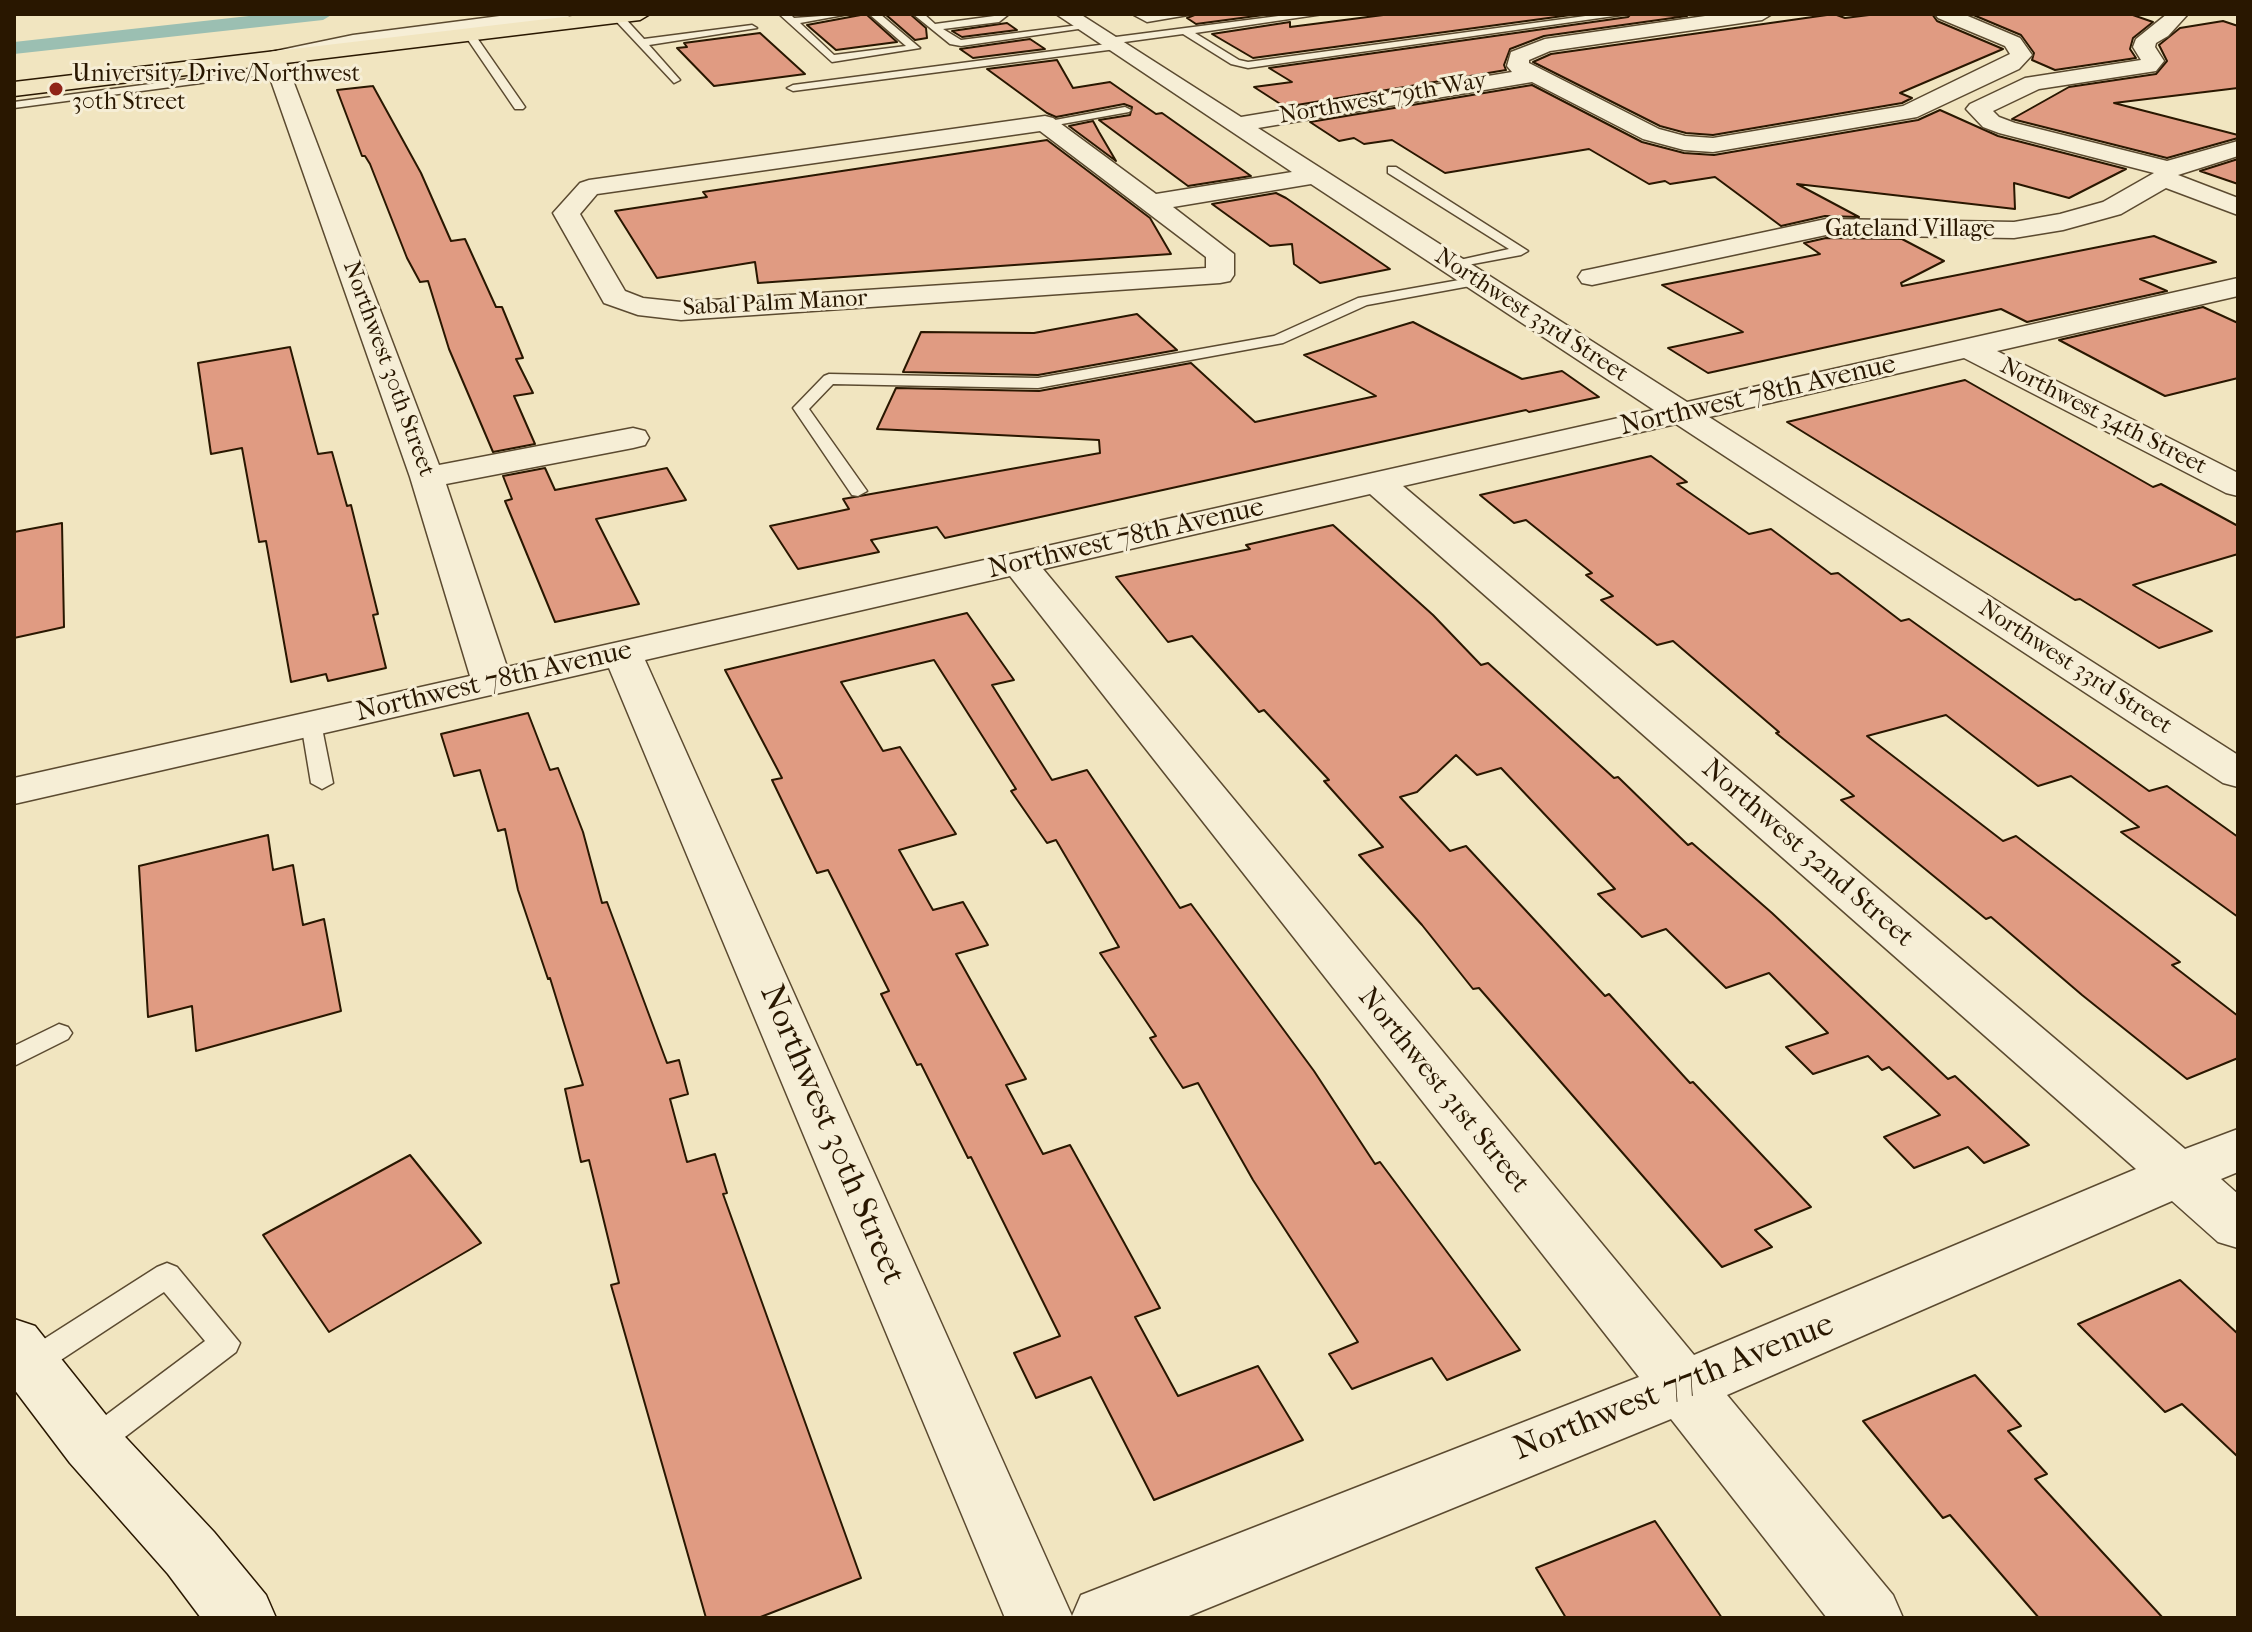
<!DOCTYPE html>
<html>
<head>
<meta charset="utf-8">
<style>
  body { margin:0 }
  #map { position:relative; width:2252px; height:1632px; overflow:hidden; background:#f1e5c0; font-family:"IM FELL French Canon",serif }
  canvas { display:block }
  .frame { position:absolute; inset:0; border:16px solid #291700; pointer-events:none }
</style>
</head>
<body>
<div id="map">
<canvas width="2252" height="1632"></canvas>
<div class="frame"></div>
</div>
<script>
const context = document.querySelector('canvas').getContext('2d');
context.lineJoin = 'round';
function poly(rows) {
  const path = new Path2D();
  for (const r of rows) {
    path.moveTo(r[0], r[1]);
    for (let i = 2; i < r.length; i += 2) path.lineTo(r[i], r[i + 1]);
  }
  return path;
}
function fillPath(path, color) {
  context.fillStyle = color;
  context.fill(path, 'evenodd');
}
function trace(path, color, width, dash) {
  context.strokeStyle = color;
  context.lineWidth = width;
  context.lineCap = dash ? 'butt' : 'round';
  context.setLineDash(dash || []);
  context.stroke(path);
}
function label(font, color, halo, rows, align = 'center') {
  context.font = font + ' "IM FELL French Canon",serif';
  context.lineWidth = 6;
  context.setLineDash([]);
  context.textBaseline = 'middle';
  context.strokeStyle = halo;
  context.fillStyle = color;
  for (const [text, x, y, turn = 0] of rows) {
    context.save();
    context.translate(x, y);
    context.rotate((+turn || 0) * Math.PI / 180);
    context.textAlign = isNaN(turn) ? turn : align;
    if (halo) context.strokeText(text, 0, 0);
    context.fillText(text, 0, 0);
    context.restore();
  }
}
fillPath(poly([
  [267,14,333,14,323,20,14,54,14,42,267,14]
]), '#9bbfb2');
const building = poly([
  [866,14,897,42,836,50,807,25,866,14],
  [885,14,910,14,926,28,927,38,915,40,885,14],
  [1197,14,1271,14,1196,24,1187,18,1197,14],
  [1391,14,1578,14,1253,58,1212,34,1290,22,1290,27,1391,14],
  [1631,14,1687,16,1544,36,1510,49,1504,65,1506,70,1285,107,1254,87,1292,82,1269,68,1628,17,1631,14],
  [1834,14,1845,18,1877,14,1932,14,1937,21,2003,49,1900,93,1912,98,1902,103,1713,135,1686,133,1660,126,1533,62,1551,54,1834,14],
  [1971,14,2130,14,2153,22,2133,38,2130,49,2136,58,2055,70,2032,60,2034,53,2021,35,1971,14],
  [2223,21,2238,26,2238,88,2114,103,2238,135,2238,138,2167,158,2012,119,2069,87,2156,74,2167,61,2159,45,2180,28,2223,21],
  [1007,23,1017,30,962,37,952,31,1007,23],
  [760,33,805,74,714,86,677,48,687,47,684,43,760,33],
  [1030,39,1045,49,973,58,960,49,1030,39],
  [1057,60,1073,88,1110,82,1156,114,1162,113,1251,176,1188,186,1099,120,1130,115,1132,107,1124,104,1056,117,1047,113,987,69,1057,60],
  [1532,85,1642,142,1684,153,1714,155,1918,120,1940,110,1998,136,2126,169,2069,198,2014,183,2015,209,1797,184,1859,217,1825,216,1781,226,1715,177,1670,184,1665,181,1649,184,1589,149,1445,173,1392,140,1364,144,1354,138,1339,141,1310,122,1532,85],
  [373,86,421,173,451,241,465,239,496,307,502,307,523,358,516,359,533,393,514,396,535,444,493,452,449,349,428,281,420,282,407,258,370,164,365,156,362,156,337,90,373,86],
  [1093,121,1099,132,1116,161,1069,126,1093,121],
  [1047,140,1150,218,1171,254,758,283,755,262,657,278,615,211,707,197,703,192,1047,140],
  [2238,159,2238,184,2200,171,2238,159],
  [1276,193,1286,198,1390,269,1320,283,1294,264,1292,244,1270,246,1212,204,1276,193],
  [2154,236,2216,262,2140,279,2167,291,2027,322,2001,309,1708,373,1668,348,1743,332,1662,285,1820,254,1804,243,1826,238,1902,239,1944,261,1901,283,1902,286,2154,236],
  [2203,307,2238,323,2238,378,2165,396,2059,340,2203,307],
  [1137,314,1177,350,1038,375,903,372,921,332,1034,333,1137,314],
  [1413,322,1522,379,1562,371,1599,397,1529,412,1526,410,945,538,937,527,871,540,879,552,798,569,770,526,849,509,843,499,1100,453,1099,440,877,429,896,388,1039,391,1191,363,1255,422,1376,396,1304,355,1413,322],
  [290,347,318,454,332,452,347,506,351,505,378,614,373,615,386,668,328,681,326,674,291,682,266,541,259,542,242,448,211,454,198,363,290,347],
  [1965,380,2153,487,2161,484,2238,526,2238,554,2133,585,2212,631,2159,648,2080,599,2075,600,1787,422,1965,380],
  [1651,456,1687,482,1677,484,1749,534,1771,529,1831,574,1838,573,1901,621,1909,619,2149,791,2167,786,2238,837,2238,917,2121,832,2139,827,2071,776,2038,786,1946,715,1867,736,2003,841,2016,836,2180,962,2172,965,2238,1016,2238,1058,2187,1079,2082,995,1991,917,1986,919,1841,800,1854,796,1776,733,1779,732,1673,641,1657,645,1601,600,1613,596,1586,575,1592,573,1526,520,1514,523,1480,495,1651,456],
  [545,468,555,490,667,468,686,500,596,519,639,604,555,622,505,501,512,499,503,476,545,468],
  [62,523,64,627,14,638,14,532,62,523],
  [1333,525,1433,615,1481,665,1488,663,1614,778,1618,777,1688,845,1692,843,1772,913,1948,1079,1955,1076,2029,1145,1984,1163,1968,1147,1914,1168,1884,1137,1940,1115,1889,1067,1882,1070,1868,1056,1813,1074,1786,1047,1828,1033,1769,973,1726,988,1666,929,1642,937,1598,894,1615,889,1501,768,1477,775,1456,755,1417,792,1400,797,1450,851,1466,846,1605,996,1609,994,1690,1083,1693,1082,1811,1207,1755,1230,1772,1247,1722,1267,1479,988,1473,989,1422,925,1359,855,1383,847,1324,781,1329,780,1264,710,1259,712,1192,636,1168,642,1116,577,1250,549,1246,545,1333,525],
  [967,613,1014,680,992,685,1052,780,1087,770,1180,908,1191,904,1314,1071,1375,1164,1380,1162,1520,1350,1447,1380,1432,1358,1352,1389,1329,1354,1358,1342,1253,1180,1198,1083,1183,1088,1150,1038,1156,1036,1100,953,1119,947,1056,840,1047,843,1011,791,1016,789,934,660,841,682,883,751,900,747,956,834,899,850,933,910,963,902,988,945,956,954,1026,1079,1006,1085,1043,1154,1070,1145,1116,1228,1160,1308,1135,1317,1178,1396,1258,1366,1303,1440,1154,1500,1091,1377,1036,1398,1014,1353,1060,1336,971,1157,968,1158,921,1064,917,1065,881,994,889,991,828,870,817,873,772,780,782,778,725,670,967,613],
  [528,713,550,770,558,768,583,832,602,903,607,902,667,1063,679,1060,688,1094,670,1099,687,1162,715,1154,727,1193,723,1194,861,1578,758,1618,706,1618,611,1285,619,1283,589,1160,581,1162,565,1089,583,1085,550,978,548,979,518,890,505,829,498,831,480,770,454,776,441,734,528,713],
  [268,835,273,870,293,865,303,925,324,919,341,1011,196,1051,192,1006,148,1017,139,866,268,835],
  [410,1155,481,1243,329,1332,263,1235,410,1155],
  [2180,1280,2238,1334,2238,1457,2182,1404,2165,1412,2078,1324,2180,1280],
  [1975,1375,2021,1426,2008,1431,2047,1474,2035,1479,2163,1618,2039,1618,1950,1515,1943,1518,1863,1421,1975,1375],
  [1655,1521,1722,1618,1566,1618,1536,1568,1655,1521]
]);
fillPath(building, '#e09b82');
trace(building, '#291700', 2);
const service = poly([
  [779,14,790,14,794,18,849,14,800,23,834,55,906,46,869,14,880,14,920,48,832,62,779,14],
  [913,14,924,14,935,24,1009,14,999,22,943,29,961,40,1087,24,1092,27,961,46,950,44,913,14],
  [1132,14,1148,16,1194,14,1147,22,1132,14],
  [1294,14,1323,14,1195,33,1239,60,1248,62,1600,14,1628,14,1248,68,1231,64,1183,34,1117,43,1121,46,1116,49,793,91,787,88,793,85,1107,44,1103,41,1108,38,1294,14],
  [614,15,622,15,644,39,752,25,757,28,649,45,680,80,674,83,614,19,614,15],
  [465,32,473,32,525,107,523,109,515,109,464,34,465,32],
  [279,67,284,70,283,72,14,108,14,102,279,67],
  [1125,107,1131,110,1129,112,1045,127,1039,123,1125,107],
  [1388,167,1396,167,1528,251,1521,255,1446,269,1446,263,1509,249,1388,173,1388,167],
  [1476,277,1481,278,1481,284,1367,305,1283,343,1038,388,833,384,809,409,867,491,858,496,852,495,793,408,824,376,829,374,1038,378,1274,336,1358,298,1476,277],
  [311,717,321,723,333,783,322,789,311,783,301,723,311,717],
  [59,1024,68,1027,72,1033,68,1039,14,1066,14,1046,59,1024],
  [167,1263,177,1267,240,1343,236,1352,104,1453,93,1457,82,1453,77,1443,82,1433,205,1341,164,1292,41,1373,30,1377,19,1373,15,1364,19,1355,157,1267,167,1263]
]);
const minor = poly([
  [515,14,573,14,563,20,353,47,286,62,439,465,633,428,645,431,649,438,645,445,633,448,446,484,507,667,1654,410,1311,184,1173,207,1234,254,1234,275,1230,281,1220,283,681,320,638,315,604,303,553,213,580,183,589,180,1045,116,1053,118,1156,194,1292,172,1056,14,1080,14,1241,117,1512,72,1507,66,1511,52,1545,39,1719,14,1772,14,1762,20,1550,51,1529,60,1529,63,1659,129,1685,136,1713,138,1903,106,2010,54,2005,46,1938,18,1935,14,1963,14,2020,38,2032,55,2019,69,1917,117,1713,152,1684,150,1643,139,1532,82,1258,128,1687,402,2238,278,2238,296,1997,351,2238,473,2238,496,2226,493,1964,358,1709,417,2238,755,2238,787,2223,783,1676,424,1403,486,2185,1149,2238,1129,2238,1172,2221,1179,2238,1194,2238,1248,2218,1242,2172,1201,1727,1395,1893,1595,1903,1618,1827,1618,1671,1419,1184,1618,1005,1618,609,668,14,804,14,778,470,676,410,477,263,58,266,53,353,35,515,14],
  [1040,131,1206,257,1206,268,681,302,643,298,625,291,580,214,597,194,1040,131],
  [1370,494,2136,1169,1694,1355,1043,569,1370,494],
  [1010,576,1639,1377,1081,1595,1072,1616,645,660,1010,576],
  [2167,14,2188,14,2168,36,2156,43,2155,47,2164,61,2156,71,2039,89,1993,111,1999,117,2015,123,2167,161,2238,141,2238,156,2178,175,2238,198,2238,215,2166,188,2121,214,2063,230,2014,238,1826,235,1592,285,1582,283,1578,277,1582,271,1592,269,1826,219,2014,222,2060,214,2103,202,2154,173,1999,133,1983,127,1966,109,1970,104,2025,78,2141,60,2133,47,2136,39,2167,14]
]);
const secondary = poly([
  [14,1319,35,1326,114,1425,214,1532,266,1595,276,1618,201,1618,168,1574,70,1463,14,1389,14,1319]
]);
const primary = poly([
  [589,14,650,14,640,20,14,96,14,82,589,14]
]);
trace(service, '#5b4a30', 3);
trace(minor, '#5b4a30', 3);
trace(secondary, '#291700', 3);
trace(primary, '#291700', 3);
fillPath(service, '#f6eed6');
fillPath(minor, '#f6eed6');
fillPath(secondary, '#f6eed6');
fillPath(primary, '#f1e5c0');
for (const [x, y, r, color] of [
  [56,89,8,"#8f2418"]
]) {
  const dot = new Path2D();
  dot.arc(x, y, r, 0, 2 * Math.PI);
  context.fillStyle = color;
  context.fill(dot);
  trace(dot, '#f6eed6', 3);
}
label('24px', '#291700', '#f6eed6', [
  ["University Drive/Northwest",72,75],
  ["30th Street",72,103]
], 'left');
label('24px', '#291700', '#f6eed6', [
  ["Northwest 79th Way",1383,99,-10],
  ["Gateland Village",1910,230],
  ["Sabal Palm Manor",775,304,-3],
  ["Northwest 33rd Street",1531,316,33],
  ["Northwest 30th Street",388,369,70],
  ["Northwest 34th Street",2103,417,27],
  ["Northwest 33rd Street",2075,668,33]
]);
label('28px', '#291700', '#f6eed6', [
  ["Northwest 78th Avenue",1758,396,-13],
  ["Northwest 78th Avenue",1126,539,-13],
  ["Northwest 78th Avenue",494,682,-13],
  ["Northwest 32nd Street",1807,854,41],
  ["Northwest 31st Street",1443,1091,51]
]);
label('34px', '#291700', '#f6eed6', [
  ["Northwest 30th Street",831,1135,67],
  ["Northwest 77th Avenue",1674,1388,-22]
]);
</script>
</body>
</html>
